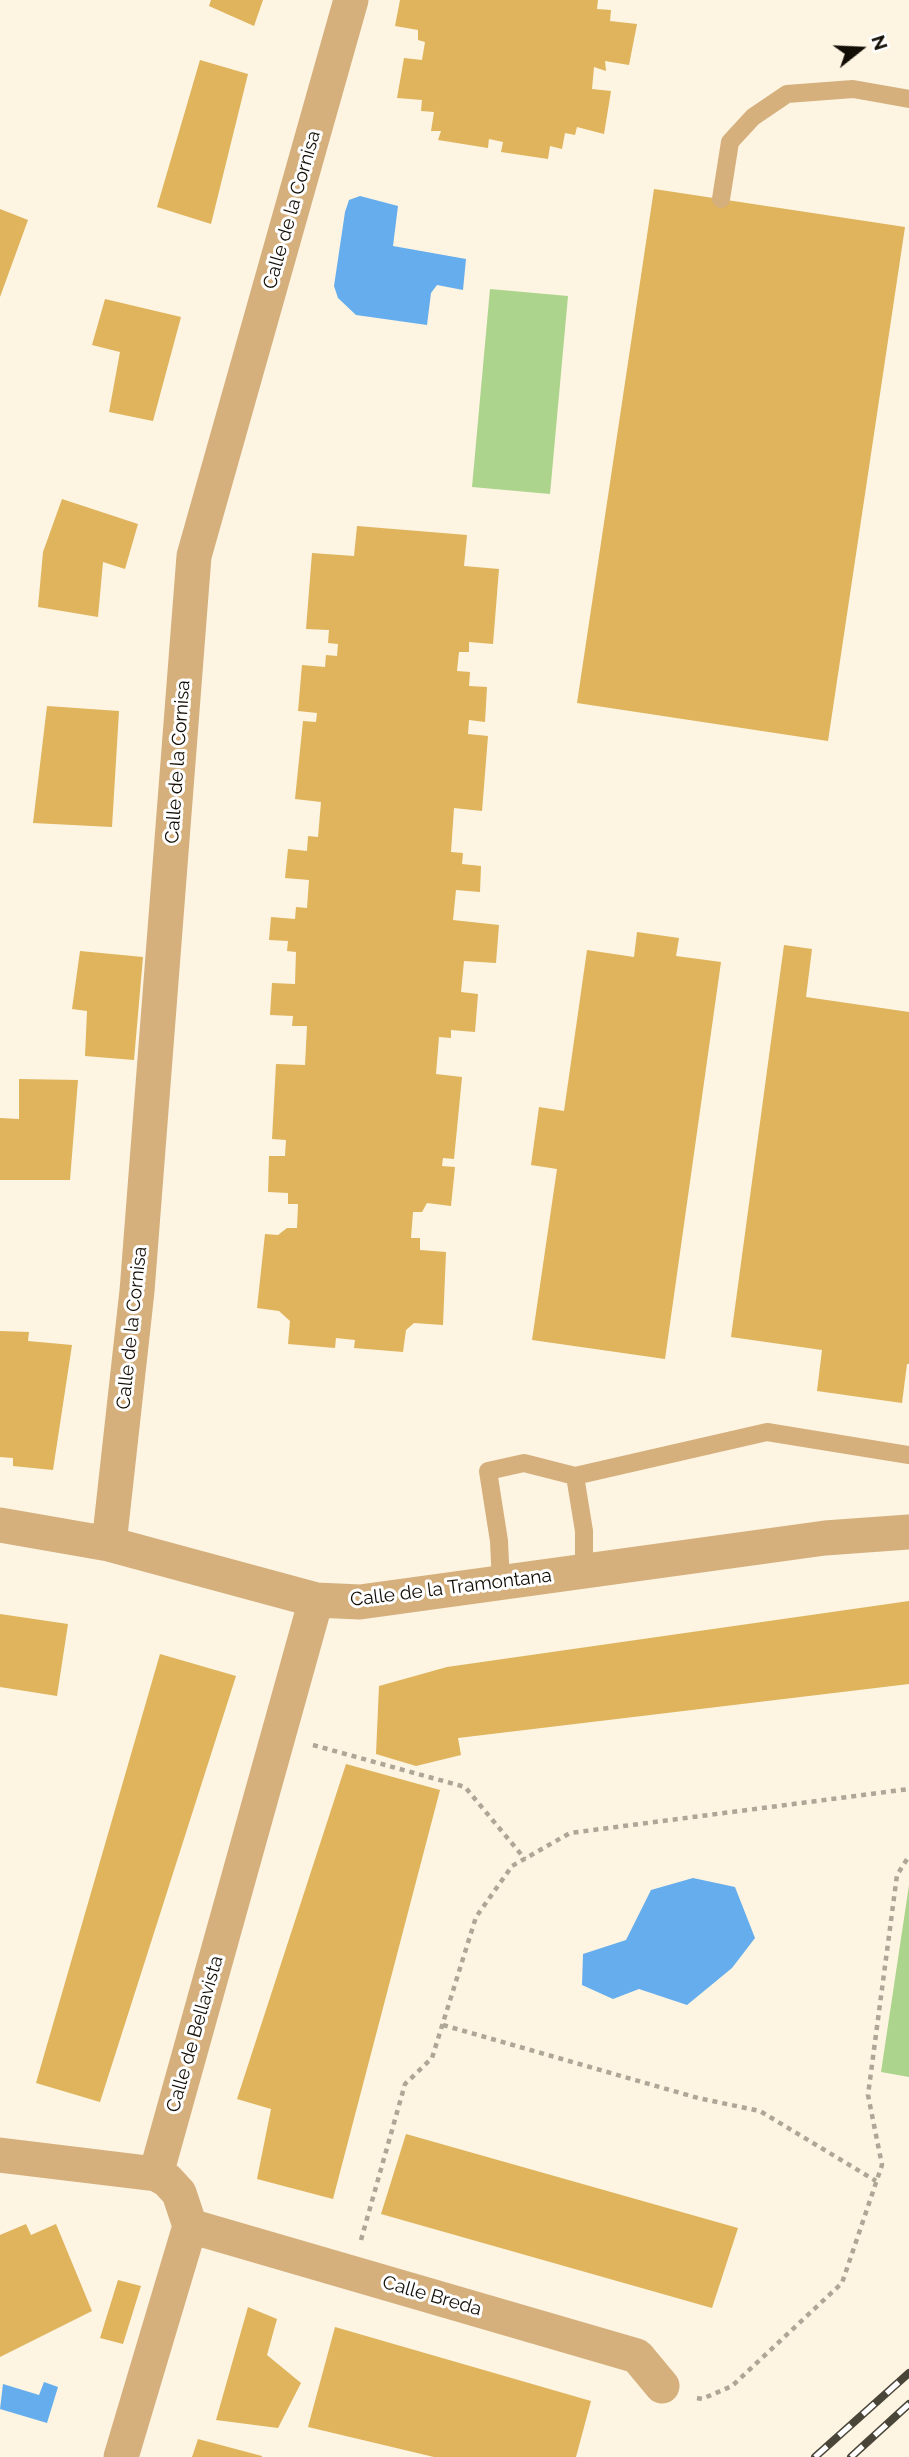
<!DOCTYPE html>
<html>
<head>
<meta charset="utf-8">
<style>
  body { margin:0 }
  #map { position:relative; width:909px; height:2457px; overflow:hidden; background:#fdf4e2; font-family:Raleway,sans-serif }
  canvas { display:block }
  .north { position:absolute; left:825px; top:14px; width:70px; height:70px; -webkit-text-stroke:5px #fff; paint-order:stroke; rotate:72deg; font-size:19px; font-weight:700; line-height:28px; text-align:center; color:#130e05 }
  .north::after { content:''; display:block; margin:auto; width:24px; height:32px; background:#130e05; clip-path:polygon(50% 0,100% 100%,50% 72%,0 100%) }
</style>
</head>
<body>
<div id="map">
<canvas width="909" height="2457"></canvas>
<div class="north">N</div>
</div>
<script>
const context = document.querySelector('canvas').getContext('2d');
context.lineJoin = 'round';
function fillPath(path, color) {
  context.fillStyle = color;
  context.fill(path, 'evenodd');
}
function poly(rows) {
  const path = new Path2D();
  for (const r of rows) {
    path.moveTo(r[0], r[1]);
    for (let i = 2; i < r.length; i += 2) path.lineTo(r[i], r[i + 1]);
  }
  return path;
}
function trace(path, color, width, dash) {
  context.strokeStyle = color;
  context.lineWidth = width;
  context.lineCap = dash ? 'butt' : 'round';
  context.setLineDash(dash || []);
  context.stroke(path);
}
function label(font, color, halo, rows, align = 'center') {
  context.font = font + ' Raleway,sans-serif';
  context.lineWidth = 6;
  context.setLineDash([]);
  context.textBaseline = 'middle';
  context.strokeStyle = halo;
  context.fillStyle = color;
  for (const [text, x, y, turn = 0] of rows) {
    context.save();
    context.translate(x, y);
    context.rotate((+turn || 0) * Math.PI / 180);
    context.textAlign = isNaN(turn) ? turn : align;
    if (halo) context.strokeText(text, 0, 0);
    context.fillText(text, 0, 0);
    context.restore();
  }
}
fillPath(poly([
  [490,289,568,296,550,494,472,487],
  [909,1885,909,2077,881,2072]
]), '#add48c');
fillPath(poly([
  [360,196,398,206,393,246,466,259,463,290,437,285,431,293,427,325,356,315,338,298,334,286,345,212,349,200],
  [693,1878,735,1887,755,1938,732,1968,687,2005,639,1989,613,1999,582,1985,583,1954,626,1940,651,1890],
  [44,2382,58,2387,47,2423,0,2409,3,2384,39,2395]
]), '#65adec');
fillPath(poly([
  [211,0,263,0,254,26,209,6],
  [400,0,598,0,597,9,611,10,610,21,637,24,629,65,605,61,606,71,594,67,592,89,611,91,604,134,577,127,575,135,565,133,562,149,550,146,548,159,501,152,503,142,489,139,488,148,438,140,441,131,431,131,434,112,421,111,422,100,397,98,404,58,422,60,425,42,418,40,418,30,395,26],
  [200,60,248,74,211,224,157,207],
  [654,189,905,227,828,741,577,703],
  [0,209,28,220,0,297],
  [105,299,181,317,153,421,109,412,120,352,92,345],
  [62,499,138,524,125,569,103,562,98,617,38,607,43,552],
  [357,526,467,535,464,566,499,569,493,644,469,642,469,652,459,652,457,671,470,672,469,686,487,687,485,722,469,720,468,734,488,736,482,811,454,808,451,852,463,853,462,864,481,866,480,892,456,890,453,920,499,925,496,963,464,961,461,992,478,994,475,1032,451,1030,451,1038,439,1037,436,1074,462,1077,454,1159,443,1158,442,1166,455,1167,451,1206,427,1203,422,1212,413,1212,411,1238,420,1238,420,1250,446,1252,443,1325,414,1323,406,1330,403,1352,354,1348,355,1340,336,1338,335,1348,288,1344,290,1321,279,1311,257,1308,265,1234,278,1235,287,1228,297,1228,298,1204,288,1204,288,1193,268,1192,269,1156,285,1156,286,1140,272,1139,276,1064,305,1065,307,1026,292,1026,293,1016,270,1015,272,983,295,984,296,952,287,951,288,941,269,940,271,917,295,919,296,907,307,908,309,880,285,878,288,849,307,851,308,836,318,837,321,802,295,799,303,721,316,722,317,713,298,711,302,665,325,667,326,655,337,656,338,644,328,643,329,630,306,629,312,553,354,556],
  [47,706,119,711,112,827,33,823],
  [637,932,679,938,676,956,721,962,665,1359,532,1340,557,1169,531,1165,539,1107,564,1111,587,950,634,957],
  [784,945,812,949,806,997,909,1012,909,1364,907,1364,902,1403,817,1391,822,1350,731,1337],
  [80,951,143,957,134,1060,85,1056,87,1011,72,1009],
  [19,1079,78,1080,70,1180,0,1180,0,1118,19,1119],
  [0,1331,29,1332,28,1341,72,1345,53,1470,13,1466,13,1458,0,1457],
  [909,1601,909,1684,458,1738,461,1755,416,1766,376,1754,379,1686,447,1667],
  [0,1614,68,1624,57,1696,0,1687],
  [160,1654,236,1676,100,2102,36,2083],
  [346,1764,440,1790,333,2199,257,2179,271,2109,237,2099],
  [406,2134,738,2228,712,2308,381,2214],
  [26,2224,31,2235,56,2224,92,2311,0,2357,0,2235],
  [118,2280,141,2286,123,2344,100,2338],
  [248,2307,277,2319,267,2355,301,2383,278,2428,216,2420],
  [335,2327,591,2401,576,2457,434,2457,308,2427],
  [198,2439,262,2456,262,2457,192,2457]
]), '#dfb45c');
trace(poly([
  [313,1745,465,1787,525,1859],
  [443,2025,698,2098,760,2111,876,2181],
  [361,2240,405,2084,432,2058,476,1917,512,1866,570,1833,909,1789],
  [697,2398,702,2399,732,2386,842,2283,882,2165,868,2095,897,1875,909,1856]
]), '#aea697', 4.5, [5, 5]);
trace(poly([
  [721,199,730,142,753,117,787,94,853,89,909,99],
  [575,1476,584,1531,584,1571],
  [501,1583,499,1541,488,1471,524,1463,575,1476,767,1432,909,1455]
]), '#d5b07d', 18);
trace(poly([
  [0,1525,109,1544,316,1600,360,1602,825,1538,909,1532],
  [109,1544,137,1291,194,556,351,0],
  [0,2155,156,2174],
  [190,2226,637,2356,662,2386],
  [121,2457,190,2226,179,2193,167,2180,156,2174,316,1600]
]), '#d5b07d', 35);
const rail = poly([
  [815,2457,909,2373],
  [851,2457,909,2404]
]);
trace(rail, '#4a4539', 8);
trace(rail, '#fff', 5, [16]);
label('19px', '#130e05', '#fff', [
  ["Calle de la Cornisa",292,210,-74],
  ["Calle de la Cornisa",178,762,-86],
  ["Calle de la Cornisa",132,1328,-84],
  ["Calle de la Tramontana",451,1588,-7],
  ["Calle de Bellavista",195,2034,-74],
  ["Calle Breda",432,2296,16]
]);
</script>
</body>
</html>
